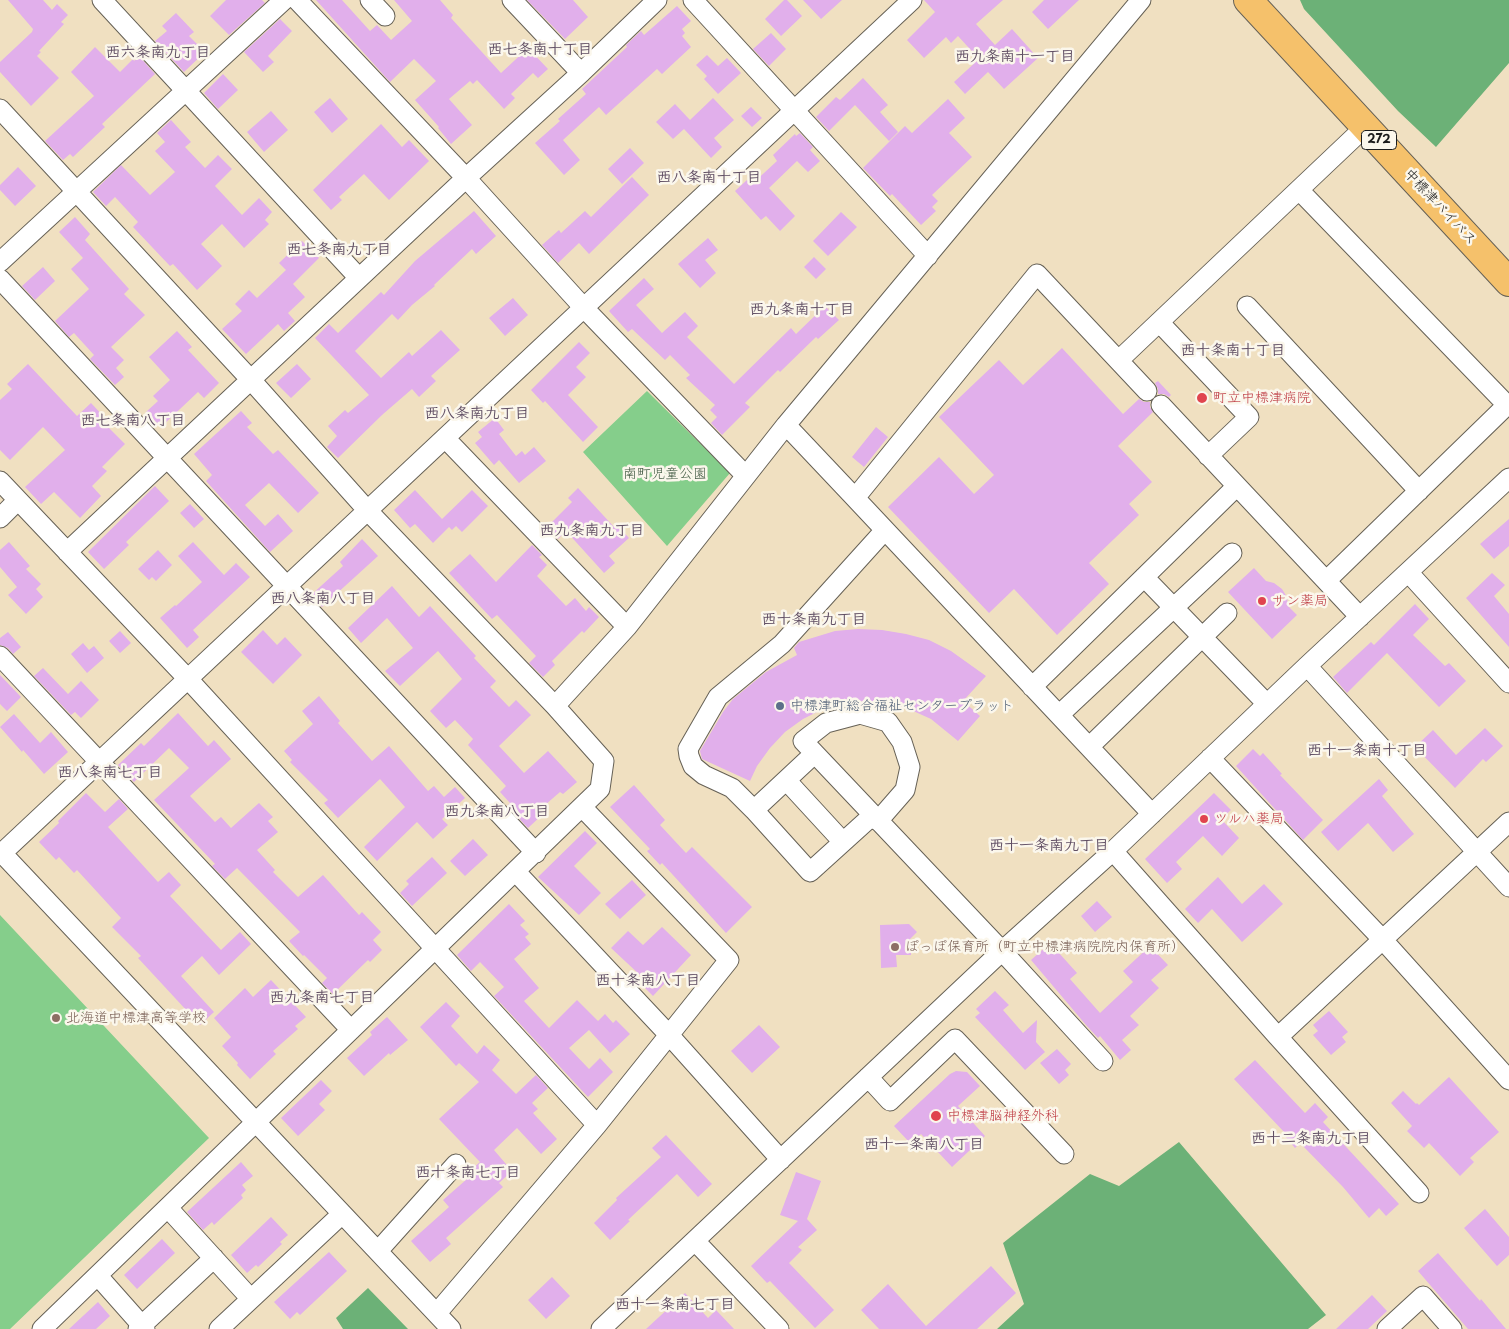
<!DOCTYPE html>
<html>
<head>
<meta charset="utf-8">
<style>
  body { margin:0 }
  canvas { display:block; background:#f0e0c1 }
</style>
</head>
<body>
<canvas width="1509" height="1329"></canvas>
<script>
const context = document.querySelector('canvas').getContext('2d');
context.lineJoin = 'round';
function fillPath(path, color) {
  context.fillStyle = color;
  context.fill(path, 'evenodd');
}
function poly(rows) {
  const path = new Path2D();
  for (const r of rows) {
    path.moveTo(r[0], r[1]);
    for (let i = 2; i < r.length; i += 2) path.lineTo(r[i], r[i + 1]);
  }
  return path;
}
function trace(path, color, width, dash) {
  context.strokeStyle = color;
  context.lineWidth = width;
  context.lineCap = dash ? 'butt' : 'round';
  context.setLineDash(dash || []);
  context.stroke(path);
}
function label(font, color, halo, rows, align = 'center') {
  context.font = font + ' "Playpen Sans","Klee One",sans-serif';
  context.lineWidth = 5;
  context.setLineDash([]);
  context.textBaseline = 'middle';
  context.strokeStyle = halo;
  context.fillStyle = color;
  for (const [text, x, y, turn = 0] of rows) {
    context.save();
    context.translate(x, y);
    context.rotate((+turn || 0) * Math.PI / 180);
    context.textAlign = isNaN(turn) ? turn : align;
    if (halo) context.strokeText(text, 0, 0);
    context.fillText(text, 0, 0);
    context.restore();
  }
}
fillPath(poly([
  [647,391,730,473,667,546,583,452],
  [0,915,209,1138,10,1329,0,1329]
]), '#85ce8b');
fillPath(poly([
  [1300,0,1509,0,1509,63,1436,147,1398,111,1304,9],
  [1179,1142,1326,1315,1308,1329,997,1329,1024,1304,1003,1243,1090,1174,1119,1186],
  [368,1288,408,1329,343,1329,336,1318]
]), '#6cb177');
fillPath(poly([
  [8,0,43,0,52,10,57,4,68,15,61,22,64,24,39,51,41,52,37,56,59,78,31,106,0,72,0,62,32,32,33,29],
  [226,0,262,0,265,3,229,35,210,16],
  [316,0,342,0,370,31,377,25,391,40,412,21,394,0,440,0,453,15,451,18,501,73,528,48,548,69,538,78,533,73,511,94,515,98,504,109,477,80,473,84,470,81,449,99,472,125,451,144,438,128,439,127,415,100,436,81,414,59,390,82],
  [527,0,573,0,588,17,565,39],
  [784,0,787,0,802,16,781,36,765,19],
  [803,0,842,0,821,19],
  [924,0,1003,0,976,24,995,45,1012,29,1038,58,1004,89,988,72,965,94,954,82,979,59,958,36,951,43,946,37,924,58,907,40,935,12],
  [1044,0,1079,0,1048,29,1032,12],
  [677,6,691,21,682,29,685,33,682,36,691,47,662,74,657,69,606,115,599,107,563,140,580,160,564,175,535,143,560,121,558,119,586,94,582,89,627,47,626,45,641,31,644,35],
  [176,13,194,32,189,36,205,52,184,72,155,41,167,31,162,26],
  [280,19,292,31,268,56,274,62,263,72,244,52],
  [771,33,786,49,769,66,753,49],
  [95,47,120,72,133,59,134,61,139,56,155,74,102,124,105,127,73,157,70,154,63,160,45,141,94,96,71,72],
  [707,55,718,66,727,58,741,73,718,94,704,79,707,76,696,65],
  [223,74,238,90,218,109,204,93],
  [863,78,888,105,880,112,898,132,889,141,855,105,829,131,816,117,836,97,840,100],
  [330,98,348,119,332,133,314,112],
  [713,98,734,120,714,138,722,147,711,158,684,129,673,139,656,122,675,104,690,120],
  [948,99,965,118,949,133,972,157,932,195,938,201,932,207,936,211,921,225,892,194,890,196,863,168,905,126,912,133],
  [751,107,762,118,752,127,741,116],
  [271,111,288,130,264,152,247,132],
  [171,120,191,142,185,147,205,168,218,155,232,169,215,186,242,215,259,198,272,212,265,220,269,224,244,248,222,224,201,244,222,266,197,290,173,264,170,266,133,227,138,222,115,197,106,206,93,192,121,165,150,195,175,172,155,151,165,142,157,133],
  [381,124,402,147,409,140,429,161,389,200,364,174,339,197,342,200,331,210,313,190],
  [800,133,813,147,810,150,820,161,808,172,797,161,769,188,795,216,780,231,766,216,761,220,735,191,747,180,751,185,777,161,773,155,795,134,796,136],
  [630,148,644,163,622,184,608,169],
  [18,167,36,186,15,206,0,190,0,185],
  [632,177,649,195,589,254,579,243,558,263,542,245,559,230,561,233,585,211,591,217],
  [474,211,496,236,476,254,472,249,434,285,435,286,412,305,398,320,392,314,355,351,381,378,409,352,412,356,441,330,460,350,431,376,436,381,419,397,412,389,382,415,338,458,327,447,337,436,328,426,345,410,348,413,369,395,315,338,329,324,338,333,381,292,384,295,415,261],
  [841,212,857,227,828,256,813,241],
  [75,217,90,234,85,240,129,289,124,294,145,315,111,347,124,360,116,368,124,377,115,385,90,359,94,355,74,333,69,337,55,321,89,289,71,269,83,258,59,232],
  [708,238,718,250,705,260,716,273,700,288,678,264],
  [302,241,319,258,293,284,305,297,288,313,295,321,284,331,278,324,246,354,222,329,242,311,235,304,249,290,257,298,286,270,279,263],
  [814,257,826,269,816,279,804,267],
  [43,267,55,281,35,300,22,286],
  [644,278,654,289,636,305,662,333,685,312,698,326,687,337,734,384,791,328,796,334,825,306,839,320,818,339,816,337,780,372,778,370,745,403,750,407,722,435,711,423,717,417,710,410,715,405,686,378,690,375,670,355,665,360,632,329,628,332,609,311],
  [513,298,528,315,505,336,489,318],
  [177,331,192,347,188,350,219,383,204,398,198,392,161,427,146,412,158,401,153,396,170,380,149,357],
  [579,342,590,353,576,367,586,377,568,395,598,427,583,442,545,401,543,403,531,390],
  [1062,348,1123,414,1139,399,1144,402,1150,402,1150,407,1153,412,1118,446,1152,482,1129,504,1139,515,1089,563,1109,584,1057,635,1014,589,989,613,888,507,939,457,974,494,994,475,939,417,999,360,1023,385],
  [28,364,77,416,91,403,106,419,103,422,125,444,102,467,107,471,92,486,101,496,80,518,54,492,41,504,25,487,65,450,43,427,10,460,0,450,0,400,12,389,7,384],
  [297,364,311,379,291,398,276,383],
  [1158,381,1171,395,1169,397,1164,394,1158,394,1158,389,1155,383],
  [241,411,252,423,247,427,273,454,278,450,319,493,298,513,269,483,245,505,265,526,278,514,293,531,270,552,206,481,212,475,194,454],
  [495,418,504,430,499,434,516,456,522,451,525,455,534,447,546,461,519,483,499,460,494,465,475,443,482,437,478,432],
  [876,427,888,437,864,467,852,457],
  [155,486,169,501,126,542,129,545,104,569,88,552],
  [578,488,615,528,618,526,629,538,609,556,615,563,604,573,566,531,558,539,547,527,572,502,568,498],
  [415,490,442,519,472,490,488,506,462,532,456,526,452,530,449,527,433,543,415,524,410,528,394,510],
  [190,504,204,519,194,528,180,513],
  [1509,519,1509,546,1494,559,1480,544],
  [362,539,378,556,322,607,311,595,343,566,340,562],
  [9,542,30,566,26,569,41,584,36,589,43,597,26,614,8,595,17,587,0,567,0,550],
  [193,542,224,575,236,563,250,577,193,630,199,637,187,648,160,618,175,605,176,606,202,582,178,556],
  [532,545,542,555,539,557,547,565,537,576,566,606,575,598,586,611,589,607,599,617,584,633,582,631,552,661,555,665,543,677,529,663,536,656,497,615,492,619,449,573,470,554,496,582],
  [158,550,172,565,156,581,152,577,149,580,138,569],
  [1254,568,1266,581,1274,583,1282,589,1287,597,1288,606,1297,615,1272,639,1228,592],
  [1492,573,1505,585,1494,596,1509,614,1509,647,1466,598],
  [392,586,419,617,430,606,476,656,474,658,496,681,490,687,509,707,516,700,531,715,499,746,524,773,548,751,577,782,563,794,560,792,537,812,541,816,528,828,507,806,510,803,500,792,506,786,468,745,473,739,455,720,446,728,430,711,462,679,438,651,400,686,385,671,413,648,387,618,361,643,348,628],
  [1415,604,1429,619,1413,635,1445,666,1449,663,1466,681,1439,707,1387,653,1347,693,1333,677,1371,642,1374,645],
  [858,629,882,630,906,634,929,640,951,651,986,676,963,701,980,716,958,741,931,719,911,710,889,704,867,701,845,703,823,709,803,719,785,732,770,748,757,766,750,781,702,759,700,751,723,712,733,699,766,672,797,655,794,648,799,642,835,631],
  [263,630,277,645,285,637,302,655,273,684,241,652],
  [120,631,131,643,120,653,109,641],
  [8,632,21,647,13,654,8,648,0,645,0,638],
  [83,643,89,650,94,646,104,658,87,673,71,654],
  [43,668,68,694,81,681,99,700,81,718,75,712,71,715,34,676],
  [0,675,21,697,7,711,0,704],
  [319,696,340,721,338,723,372,761,389,746,428,791,434,786,444,797,455,787,465,798,442,819,448,825,433,839,417,822,377,861,364,847,405,807,380,779,338,818,324,803,328,800,290,762,292,760,284,751,313,724,302,711],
  [178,713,208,746,214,740,231,759,190,796,215,822,221,817,231,828,259,803,273,817,268,821,278,832,257,850,275,870,273,872,298,897,323,875,359,915,362,912,381,932,373,940,382,950,370,962,368,960,333,994,322,983,327,978,304,955,303,956,289,941,300,932,237,868,225,879,212,866,215,864,154,800,189,768,169,748,134,782,118,765,141,743,144,746],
  [14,714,40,743,51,732,68,752,44,774,23,750,22,752,0,727],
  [1485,728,1503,746,1486,762,1483,759,1455,788,1415,747,1433,730,1456,755],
  [1253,749,1260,756,1263,753,1282,774,1280,775,1323,820,1303,840,1236,766],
  [1379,779,1388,790,1382,796,1414,834,1393,852,1368,823,1338,851,1321,832],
  [634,785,665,820,660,825,686,853,692,847,752,907,726,933,662,863,660,865,647,851,650,849,610,807],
  [86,793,105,812,119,799,128,809,108,827,158,882,169,872,181,885,170,896,221,950,240,932,251,944,219,975,202,956,181,976,214,1012,200,1025,138,958,141,956,112,927,121,918,77,870,74,873,59,857,56,860,39,842,59,823,58,821],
  [1214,793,1231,810,1221,819,1239,838,1222,856,1203,836,1176,862,1182,869,1167,883,1145,859],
  [585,831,597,843,574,866,601,893,579,915,538,877],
  [473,839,488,855,465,876,450,861],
  [432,857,447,873,412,906,400,893,409,884,406,881],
  [1218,877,1242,904,1264,884,1283,904,1242,942,1212,909,1198,923,1185,909],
  [632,880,646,895,620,919,605,904],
  [1097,901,1112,917,1095,932,1081,916],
  [509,904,525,921,520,925,529,934,525,937,531,944,514,959,539,988,524,1001,549,1028,577,1000,598,1021,605,1014,613,1023,616,1020,630,1034,610,1053,589,1030,569,1048,589,1069,600,1058,613,1072,588,1097,494,996,504,987,480,962,471,971,457,955],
  [909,924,917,932,910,939,911,955,896,955,897,967,881,968,880,925],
  [662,927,691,955,653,996,637,980,641,976,611,948,628,931,643,945],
  [1050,943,1077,973,1070,979,1100,1013,1133,982,1123,971,1150,946,1168,965,1151,980,1159,988,1130,1016,1139,1025,1122,1040,1131,1050,1120,1060,1100,1036,1098,1038,1086,1025,1031,960],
  [271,980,306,1017,295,1026,298,1029,273,1051,276,1054,250,1079,237,1065,238,1063,222,1046,231,1037,214,1018,245,988,253,997],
  [995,991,1009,1005,1003,1010,1023,1033,1037,1020,1036,1042,1045,1052,1025,1070,975,1017,980,1013,976,1009],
  [446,1002,460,1016,451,1026,477,1054,484,1045,500,1060,492,1070,516,1094,536,1075,548,1088,532,1103,538,1109,533,1113,557,1139,541,1154,517,1128,494,1150,512,1171,499,1183,503,1187,446,1238,451,1244,430,1262,411,1241,449,1207,443,1200,475,1172,472,1169,480,1162,439,1119,479,1082,459,1063,456,1066,420,1027],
  [1329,1011,1348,1032,1342,1037,1346,1042,1331,1055,1313,1035,1318,1031,1313,1025],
  [387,1017,408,1040,390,1055,389,1053,364,1076,347,1058,372,1035,370,1032],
  [759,1025,780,1047,752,1073,731,1051],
  [1057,1049,1071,1064,1065,1070,1069,1075,1059,1084,1040,1063],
  [1255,1060,1305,1113,1315,1103,1328,1117,1323,1122,1399,1204,1386,1216,1379,1208,1369,1218,1343,1187,1300,1143,1295,1148,1283,1134,1285,1133,1234,1079],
  [956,1071,967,1072,980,1086,958,1106,985,1136,952,1167,921,1134,911,1144,894,1126,950,1074],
  [1449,1077,1499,1132,1470,1158,1474,1162,1460,1176,1429,1143,1424,1148,1407,1131,1412,1126,1391,1103,1403,1091,1416,1104,1417,1103,1419,1105],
  [321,1080,332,1091,319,1104,325,1110,298,1136,281,1118],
  [666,1135,712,1184,698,1197,677,1174,628,1220,630,1221,610,1240,594,1223,617,1200,616,1198,661,1157,652,1148],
  [241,1162,253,1176,242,1185,246,1190,241,1195,243,1198,214,1225,212,1222,203,1230,187,1212],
  [796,1172,821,1181,807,1219,817,1230,798,1247,802,1250,789,1263,834,1310,815,1328,770,1281,767,1283,751,1266,798,1221,780,1215],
  [1485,1209,1509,1237,1509,1255,1497,1266,1464,1228],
  [271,1217,288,1235,280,1242,282,1244,258,1267,256,1265,247,1273,231,1255],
  [162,1239,175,1253,137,1289,124,1275],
  [329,1252,347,1271,300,1315,297,1312,290,1319,274,1302],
  [1438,1253,1480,1301,1481,1299,1506,1329,1468,1329,1418,1271],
  [991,1266,1016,1293,977,1329,879,1329,861,1310,888,1284,926,1326],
  [552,1277,570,1296,546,1319,528,1300],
  [685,1293,708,1318,716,1310,734,1329,646,1329],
  [1372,1295,1387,1311,1368,1329,1336,1329],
  [98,1302,110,1316,96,1329,69,1329]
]), '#e1afeb');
const minor = poly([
  [102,0,359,278],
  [297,0,466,178,584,308,746,476],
  [370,0,385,16],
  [512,0,581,73],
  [693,0,928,256],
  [0,109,251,380,368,511,555,706,604,761,600,789,42,1329],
  [1299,190,1507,405,1326,581],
  [0,262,284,0],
  [0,279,536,853],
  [1247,306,1419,491],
  [1159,322,1249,417,1208,456],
  [1119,360,1366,126],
  [1161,405,1360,617],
  [786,425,855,498,1037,274,1147,391],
  [445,438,627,627],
  [0,481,188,679,597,1125],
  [855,498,1152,814],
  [0,518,18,500],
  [67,552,466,178,581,73,657,0],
  [1408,572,1509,683],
  [1144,577,1267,704],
  [0,656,351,1030],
  [1307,666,1509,887],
  [1032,687,1237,486],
  [555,706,627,627,786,425,1141,0],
  [1059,715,1232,553],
  [1089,747,1227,613],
  [814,754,754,810,810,872,873,815],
  [1210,758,1383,940,1509,1080],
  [786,780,843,842],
  [754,810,732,788,704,775,693,766,689,756,688,749,718,697,782,644,885,530],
  [878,821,905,790,910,767,902,742,888,722,860,714,826,723,803,741,1002,951,1103,1061],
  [0,851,451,1329],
  [1113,851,1278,1037,1509,822],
  [2,853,912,0],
  [516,872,670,1036,781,1160],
  [1278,1037,1419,1193],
  [868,1077,890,1101,955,1039,1064,1154],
  [168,1208,251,1299],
  [695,1241,779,1329],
  [378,1251,456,1164],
  [98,1276,145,1329],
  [437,1313,597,1125,729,960,582,807],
  [138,1329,214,1258],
  [219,1329,342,1214],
  [601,1329,1002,951,1113,851,1307,666,1509,478],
  [1387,1329,1423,1296,1452,1329]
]);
const highway = poly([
  [1248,0,1509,282]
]);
trace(minor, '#666156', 21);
trace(highway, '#666156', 30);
trace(minor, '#fff', 19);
trace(highway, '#f5c16b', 28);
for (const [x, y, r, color] of [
  [1202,398,6,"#e0444e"],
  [1262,601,5,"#e0444e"],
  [780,706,5,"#5c6f8a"],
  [1204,819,5,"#e0444e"],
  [895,947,5,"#8d6e63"],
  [56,1018,5,"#8d6e63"],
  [936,1116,6,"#e0444e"]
]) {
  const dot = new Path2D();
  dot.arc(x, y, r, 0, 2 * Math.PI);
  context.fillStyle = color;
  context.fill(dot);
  trace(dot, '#fbf7ec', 2);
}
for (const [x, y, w] of [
  [1379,140,35]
]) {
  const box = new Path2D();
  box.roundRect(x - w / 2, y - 9.5, w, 19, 4);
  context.fillStyle = '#fbf7ec';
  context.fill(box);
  trace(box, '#1c1c1c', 1);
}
label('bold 12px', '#1c1c1c', null, [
  ["272",1379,140]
]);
label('14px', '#1c1c1c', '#fbf7ec', [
  ["中標津バイパス",1440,207,47]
]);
label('14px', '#be3a42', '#fbf7ec', [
  ["町立中標津病院",1213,398],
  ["サン薬局",1272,601],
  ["ツルハ薬局",1214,819],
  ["中標津脳神経外科",947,1116]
], 'left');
label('14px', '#415a43', '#fbf7ec', [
  ["南町児童公園",665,474]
]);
label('14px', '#4e5e75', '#fbf7ec', [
  ["中標津町総合福祉センタープラット",790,706]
], 'left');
label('14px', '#785e54', '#fbf7ec', [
  ["ぽっぽ保育所（町立中標津病院院内保育所）",905,947],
  ["北海道中標津高等学校",66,1018]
], 'left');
label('bold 15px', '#614f64', '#fbf7ec', [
  ["西七条南十丁目",540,50],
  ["西六条南九丁目",158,53],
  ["西九条南十一丁目",1015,57],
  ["西八条南十丁目",709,178],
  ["西七条南九丁目",339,250],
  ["西九条南十丁目",802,310],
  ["西十条南十丁目",1233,351],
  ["西八条南九丁目",477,414],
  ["西七条南八丁目",133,421],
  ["西九条南九丁目",592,531],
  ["西八条南八丁目",323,599],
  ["西十条南九丁目",814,620],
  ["西十一条南十丁目",1367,751],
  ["西八条南七丁目",110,773],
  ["西九条南八丁目",497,812],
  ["西十一条南九丁目",1049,846],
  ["西十条南八丁目",648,981],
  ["西九条南七丁目",322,998],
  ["西十二条南九丁目",1311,1139],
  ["西十一条南八丁目",924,1145],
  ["西十条南七丁目",468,1173],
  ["西十一条南七丁目",675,1305]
]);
</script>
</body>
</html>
